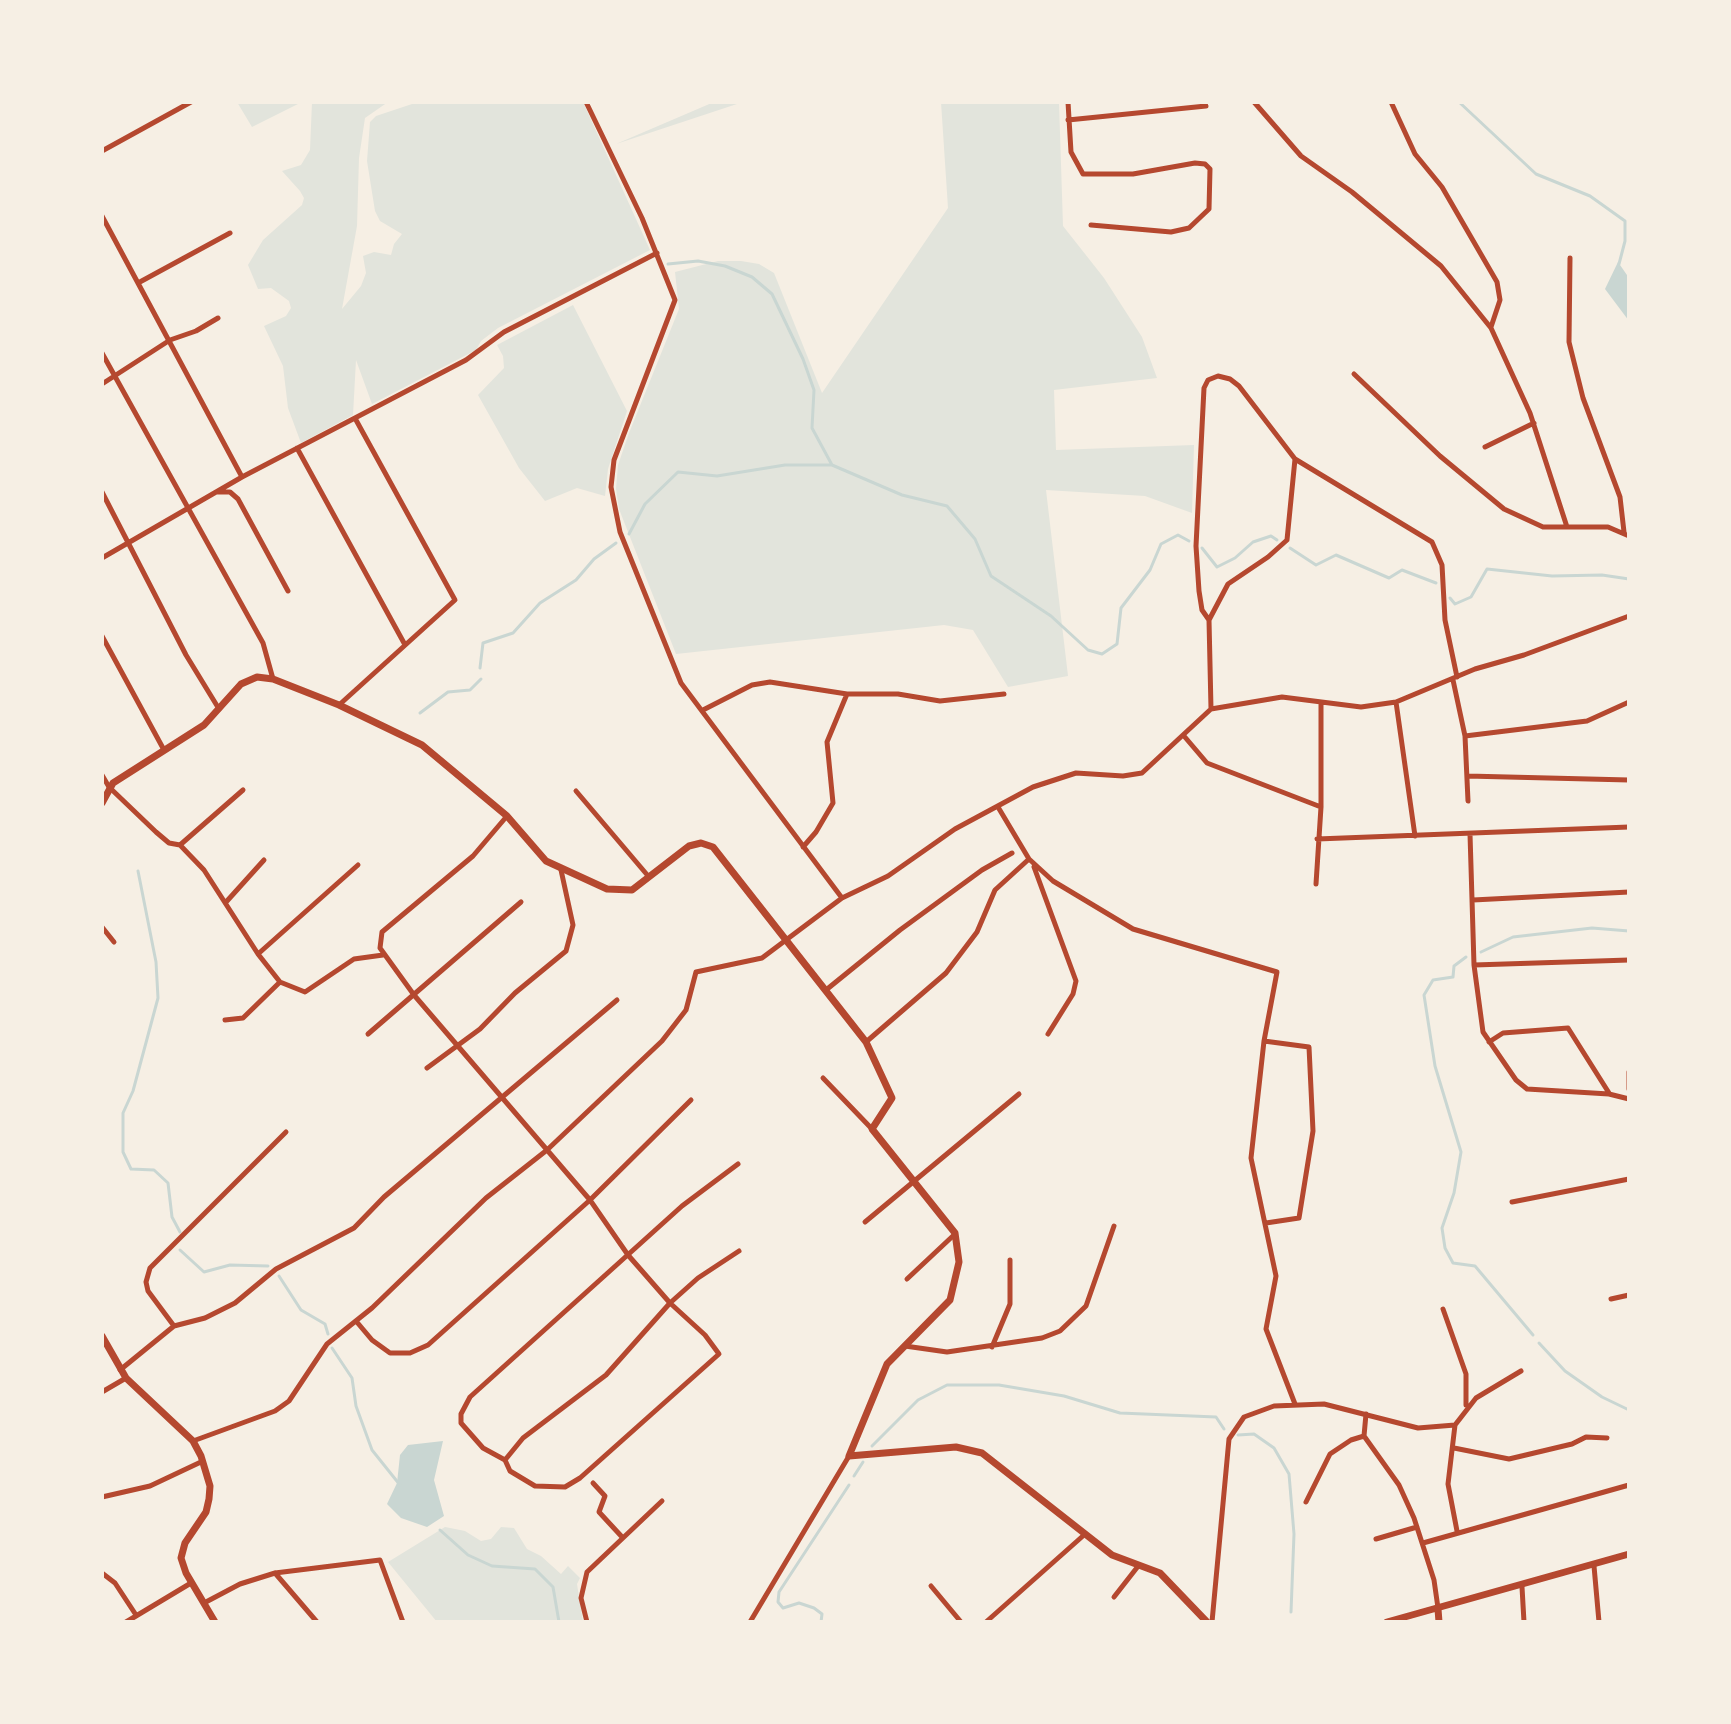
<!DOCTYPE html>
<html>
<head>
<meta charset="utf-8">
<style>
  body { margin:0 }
  #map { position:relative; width:1731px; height:1724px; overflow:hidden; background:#f6efe4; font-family:"Space Grotesk",sans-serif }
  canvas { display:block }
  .frame { position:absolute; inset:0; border:104px solid #f6efe4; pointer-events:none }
</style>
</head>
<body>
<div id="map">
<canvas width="1731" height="1724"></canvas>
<div class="frame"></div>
</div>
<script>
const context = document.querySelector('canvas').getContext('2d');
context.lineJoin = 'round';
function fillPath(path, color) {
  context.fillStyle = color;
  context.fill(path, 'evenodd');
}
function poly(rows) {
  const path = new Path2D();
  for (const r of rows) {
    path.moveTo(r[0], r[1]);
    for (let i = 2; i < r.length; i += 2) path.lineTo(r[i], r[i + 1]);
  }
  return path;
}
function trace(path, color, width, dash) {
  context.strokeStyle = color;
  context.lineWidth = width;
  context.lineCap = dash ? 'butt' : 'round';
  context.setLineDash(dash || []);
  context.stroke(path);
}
fillPath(poly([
  [237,102,302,102,252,127],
  [312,102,388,102,365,118,359,158,357,226,342,309,361,286,366,273,363,256,374,252,391,255,394,244,402,234,380,221,375,211,367,161,370,122,376,116,418,102,583,102,650,250,498,328,481,341,476,350,372,404,356,360,353,415,301,443,288,408,283,366,264,326,286,316,291,308,289,301,271,288,258,289,248,265,263,240,302,205,304,198,300,191,282,171,301,165,310,150],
  [714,102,743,102,616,144],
  [941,102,1059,102,1063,226,1104,278,1142,337,1157,378,1054,390,1056,450,1194,445,1192,513,1145,496,1046,490,1068,676,1008,687,973,630,944,625,676,654,619,509,616,489,618,465,629,433,679,309,675,272,718,261,741,261,759,264,774,273,822,393,948,208],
  [573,305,627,411,608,469,605,496,577,488,545,501,519,468,478,395,504,368,503,356,497,345],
  [445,1527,465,1531,481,1541,491,1539,501,1527,514,1528,527,1549,541,1556,561,1574,568,1566,580,1578,577,1584,583,1622,437,1622,388,1562]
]), '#e2e4dc');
fillPath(poly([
  [1618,262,1629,278,1629,321,1605,289],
  [443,1441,434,1480,444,1516,427,1527,401,1518,387,1504,397,1483,400,1455,408,1445]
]), '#c9d6d2');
trace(poly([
  [1459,102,1536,174,1590,196,1625,221,1625,241,1619,264],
  [668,264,698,261,725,266,752,277,772,294,803,359,814,390,812,428,832,465],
  [629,534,645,504,678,472,717,476,785,465,832,465,902,495,947,506,975,539,991,576,1051,616,1088,650,1102,654,1117,644,1121,608,1150,570,1161,544,1178,535,1189,541],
  [1202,548,1217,567,1235,558,1253,542,1271,536,1277,540],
  [1290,548,1316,565,1336,555,1389,578,1402,570,1436,583],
  [1450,598,1455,604,1471,597,1487,569,1552,576,1602,575,1629,579],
  [480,668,483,643,513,633,540,603,576,580,594,559,616,543],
  [420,713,448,692,470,690,481,679],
  [138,871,156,962,158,998,133,1091,123,1113,123,1152,131,1169,154,1170,168,1183,172,1217,180,1232],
  [1481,952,1513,937,1592,928,1629,931],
  [1466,957,1454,966,1453,977,1433,980,1424,995,1435,1066,1461,1152,1454,1193,1442,1228,1445,1248,1453,1263,1475,1266,1533,1335],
  [180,1250,204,1272,230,1265,268,1266],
  [279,1276,301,1310,325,1324,328,1334],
  [1539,1343,1565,1371,1602,1397,1629,1410],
  [332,1348,352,1378,356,1406,372,1450,400,1485],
  [1238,1435,1254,1434,1274,1448,1289,1474,1294,1534,1291,1612],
  [872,1446,918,1400,947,1385,999,1385,1064,1396,1120,1413,1216,1417,1224,1429],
  [854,1476,863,1462],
  [440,1530,468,1555,492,1566,535,1569,553,1587,559,1622],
  [821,1622,822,1614,814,1608,799,1603,783,1608,778,1602,779,1592,849,1485]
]), '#c9d6d2', 3);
trace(poly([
  [586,102,642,218,675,300,614,460,611,487,620,532,681,683,842,898],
  [1068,102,1071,152,1083,174,1133,174,1195,163,1205,164,1210,169,1209,209,1189,228,1171,232,1091,225],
  [1254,102,1301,156,1352,192,1441,266,1491,328,1530,413,1567,527,1608,527,1629,536],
  [1391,102,1415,154,1442,187,1497,282,1500,300,1491,327],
  [1068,120,1206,106],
  [102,151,191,102],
  [102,216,242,477],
  [1570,258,1569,342,1583,398,1620,497,1624,532],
  [138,283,230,233],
  [102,353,263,643,273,679],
  [1354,374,1440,456,1504,509,1543,527,1567,527],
  [102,384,170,340,196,331,218,318],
  [1485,447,1534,423],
  [297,448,404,643],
  [102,492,186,655,219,709],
  [217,492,230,492,238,499,288,591],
  [102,558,242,477,466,360,504,332,657,253],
  [1209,620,1228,584,1268,557,1287,540,1295,459],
  [102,636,164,750],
  [1453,680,1465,736,1468,801],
  [1396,702,1415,836],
  [339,705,455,600,356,420],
  [1211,709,1209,620,1202,610,1199,591,1196,546,1204,388,1208,380,1218,376,1230,379,1239,386,1295,459,1432,542,1442,565,1445,620,1457,677],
  [703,710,752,685,770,682,847,694,898,694,940,701,1004,694],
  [1184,736,1207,763,1321,807],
  [1465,736,1587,721,1629,702],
  [102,775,109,787,156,832,169,843,180,845,204,870,258,954,280,982,305,992,354,959,383,955],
  [1467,776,1629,780],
  [576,791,649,877],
  [507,816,473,856,382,932,380,948,414,995,590,1200,628,1255,670,1303,705,1335,719,1354,580,1478,565,1487,535,1486,510,1471,505,1460,523,1438,606,1375,670,1303,698,1278,739,1251],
  [1470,834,1474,965,1483,1032,1516,1080,1527,1089,1609,1094,1629,1099],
  [1317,839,1629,827],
  [180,845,243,790],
  [803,847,816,832,833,803,827,742,847,694],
  [1029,859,1053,881,1133,929,1277,972,1264,1041,1251,1158,1276,1276,1266,1329,1295,1404],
  [1034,867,1076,981,1073,994,1048,1034],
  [1316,884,1321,807,1321,702],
  [1473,900,1629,892],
  [227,901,264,860],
  [102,927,114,942],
  [258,954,358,865],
  [1474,965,1629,960],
  [826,990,900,930,982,870,1012,853],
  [225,1020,243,1018,280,982],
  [368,1034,521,902],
  [1264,1041,1309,1047,1313,1131,1299,1218,1266,1223],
  [866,1042,946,973,977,932,995,890,1029,859,998,807],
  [1489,1042,1503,1033,1568,1028,1609,1093],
  [427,1068,480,1029,515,993,566,951,573,925,561,870],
  [1629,1072,1629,1089],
  [823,1078,872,1129],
  [1512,1202,1629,1179],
  [865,1222,1019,1094],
  [907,1279,955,1234],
  [1611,1299,1629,1295],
  [1443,1309,1466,1374,1466,1405],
  [356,1321,372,1340,390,1353,410,1353,428,1345,590,1200,691,1100],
  [174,1326,148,1291,146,1282,150,1268,286,1132],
  [905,1346,947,1352,1042,1338,1060,1331,1086,1306,1114,1226],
  [992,1347,1010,1304,1010,1260],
  [120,1370,174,1326,205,1318,235,1303,276,1269,354,1228,384,1197,617,1000],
  [102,1392,126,1378],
  [1366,1414,1364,1436,1399,1485,1414,1518,1434,1580,1438,1608],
  [193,1441,275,1411,289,1401,327,1344,372,1308,486,1198,547,1150,662,1041,686,1010,696,972,762,958,842,898,888,876,955,829,1033,787,1076,773,1123,776,1142,773,1211,709,1282,697,1361,707,1396,702,1475,669,1524,655,1629,616],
  [1454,1448,1509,1459,1572,1444,1586,1437,1607,1438],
  [505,1460,483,1448,461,1423,461,1414,470,1397,682,1206,738,1164],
  [593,1483,605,1496,599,1512,623,1538],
  [102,1497,150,1486,203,1461],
  [1306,1502,1330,1454,1351,1440,1364,1436],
  [1457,1531,1448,1484,1455,1425,1476,1398,1521,1371],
  [1376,1539,1417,1527],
  [1423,1543,1629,1485],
  [1594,1566,1599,1622],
  [102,1573,115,1583,136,1615],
  [275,1573,317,1622],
  [931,1586,961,1622],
  [1522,1587,1524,1622],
  [1114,1597,1139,1565],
  [204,1603,240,1584,275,1573,380,1560,403,1622],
  [126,1622,191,1583],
  [587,1622,581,1598,587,1572,662,1501],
  [750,1622,849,1456],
  [986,1622,1084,1535],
  [1212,1622,1229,1439,1244,1417,1274,1406,1324,1404,1418,1428,1455,1425]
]), '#b5482f', 5);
trace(poly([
  [102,803,113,783,204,725,241,684,257,677,273,679,339,705,422,745,507,816,546,861,607,889,632,890,689,846,701,843,713,847,866,1042,892,1098,872,1129,955,1233,959,1262,950,1300,887,1364,849,1456,956,1447,982,1453,1112,1555,1160,1573,1207,1622],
  [102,1336,126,1378,193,1441,201,1456,210,1486,209,1499,206,1512,185,1543,181,1558,186,1573,215,1622],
  [1438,1609,1439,1622],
  [1387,1622,1629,1554]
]), '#b5482f', 7);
</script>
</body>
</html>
